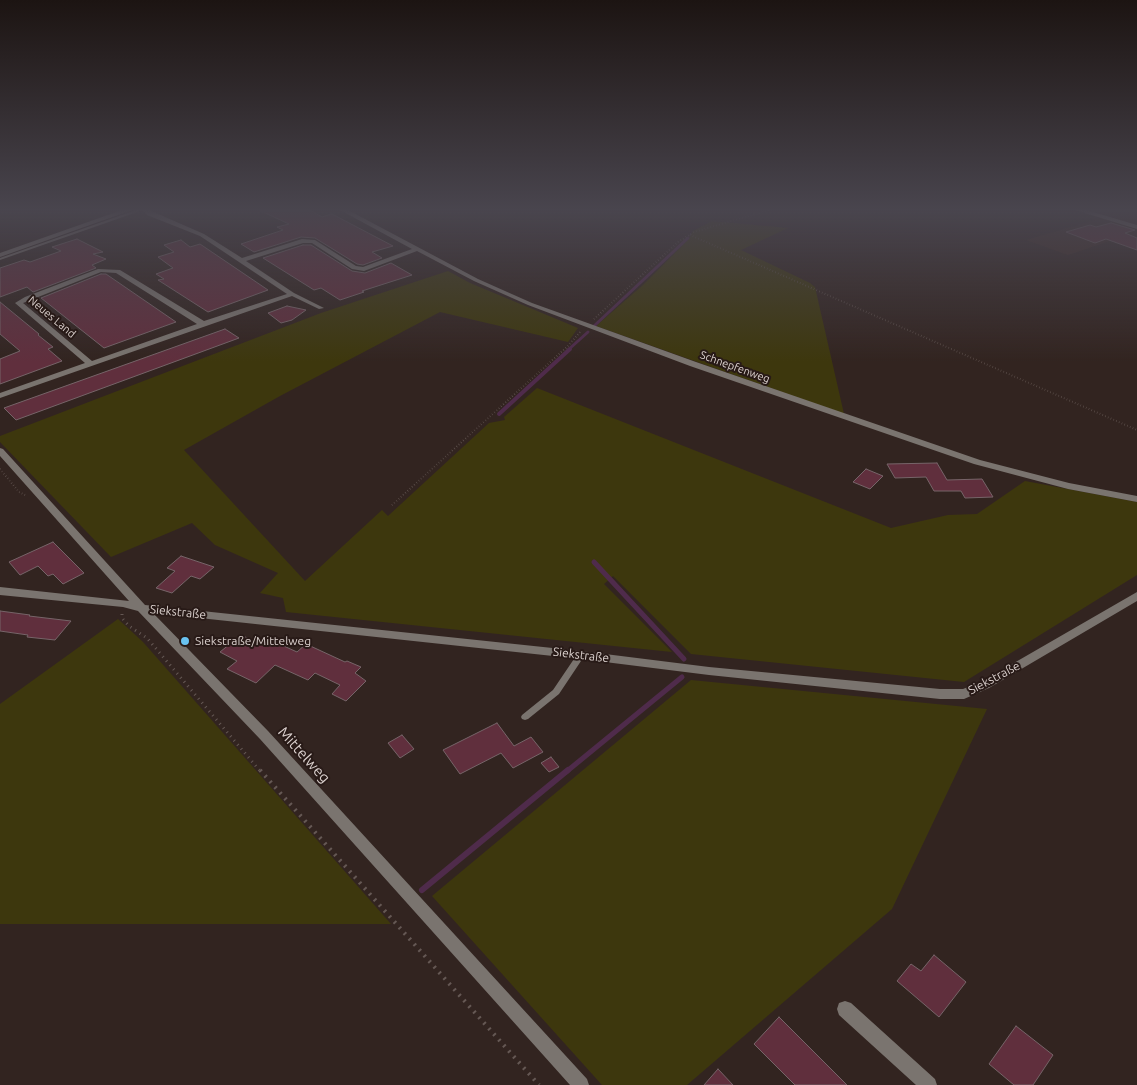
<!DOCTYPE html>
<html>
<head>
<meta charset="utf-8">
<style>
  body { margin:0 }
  canvas { display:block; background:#322420 }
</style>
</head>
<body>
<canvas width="1137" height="1085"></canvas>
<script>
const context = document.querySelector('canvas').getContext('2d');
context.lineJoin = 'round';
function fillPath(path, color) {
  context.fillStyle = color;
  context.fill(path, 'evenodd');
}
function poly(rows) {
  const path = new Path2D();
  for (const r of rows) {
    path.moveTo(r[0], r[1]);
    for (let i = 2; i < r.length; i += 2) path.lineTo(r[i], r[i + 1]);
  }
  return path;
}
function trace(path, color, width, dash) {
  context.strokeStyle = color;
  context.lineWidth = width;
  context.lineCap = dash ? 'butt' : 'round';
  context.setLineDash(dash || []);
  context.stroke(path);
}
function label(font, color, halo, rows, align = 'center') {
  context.font = font + ' Ubuntu,sans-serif';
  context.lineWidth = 4;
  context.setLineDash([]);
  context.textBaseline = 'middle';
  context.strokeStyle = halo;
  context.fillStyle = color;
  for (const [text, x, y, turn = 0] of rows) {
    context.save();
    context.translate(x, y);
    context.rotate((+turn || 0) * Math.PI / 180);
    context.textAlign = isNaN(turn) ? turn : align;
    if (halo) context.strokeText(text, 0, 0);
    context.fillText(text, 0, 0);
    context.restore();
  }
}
fillPath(poly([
  [1083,210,1137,210,1137,244,1119,238,1068,255,1026,240,1102,218]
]), '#3e2923');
fillPath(poly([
  [712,221,788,228,741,250,810,283,815,287,844,414,596,326,643,285,689,239,693,231],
  [448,271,470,283,578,328,568,342,440,312,280,396,184,450,305,581,382,510,388,516,489,423,505,420,504,417,537,388,891,528,948,515,977,514,1025,481,1137,502,1137,575,964,682,691,654,613,576,604,584,672,652,286,612,283,598,260,593,278,573,215,545,192,523,111,557,0,442,0,436,321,313],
  [118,619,143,642,391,924,0,924,0,704],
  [691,680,987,709,892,909,687,1085,602,1085,432,896]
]), '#3d370d');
trace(poly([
  [594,326,688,238],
  [568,350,588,332]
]), '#4f2b4b', 3);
trace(poly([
  [499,414,570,349]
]), '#4f2b4b', 4);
trace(poly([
  [594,562,684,659],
  [566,772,682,677]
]), '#4f2b4b', 5);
trace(poly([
  [422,890,568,770]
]), '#4f2b4b', 6);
const building = poly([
  [259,210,310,210,322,217,332,214,393,246,372,252,382,258,363,265,357,264,315,238,301,237,254,252,241,244,283,230,277,227,289,224,259,210],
  [1111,223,1135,230,1125,233,1137,238,1137,250,1106,239,1095,243,1066,232,1090,225,1096,227,1111,223],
  [77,239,103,252,93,254,106,259,92,265,96,268,33,292,27,287,0,297,0,268,24,260,30,262,61,251,52,247,77,239],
  [181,240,190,247,200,244,268,290,208,312,158,280,164,279,156,274,173,268,158,257,174,252,164,245,181,240],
  [303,245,311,245,352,271,365,273,391,263,412,275,362,291,364,292,340,300,321,288,314,290,263,258,303,245],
  [101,274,106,274,176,322,104,348,41,298,101,274],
  [0,302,39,334,38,335,53,347,48,349,62,361,0,384,0,359,20,351,0,334,0,302],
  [287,306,306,310,292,320,281,323,268,313,287,306],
  [225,329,239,338,16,420,4,408,225,329],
  [937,463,947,480,982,479,993,497,965,498,961,491,934,491,926,477,895,478,887,464,937,463],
  [866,469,883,476,870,489,853,482,866,469],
  [53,542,84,573,63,584,53,574,48,576,38,566,20,575,9,562,53,542],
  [181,556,214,567,200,579,191,576,172,593,156,588,175,571,167,568,181,556],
  [0,611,30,615,29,616,71,621,55,640,27,637,28,635,0,631,0,611],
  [241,635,258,643,264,637,297,652,306,644,345,662,347,661,361,667,355,673,366,681,346,701,332,694,340,685,315,673,308,680,275,665,256,683,227,669,237,661,220,652,241,635],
  [497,723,514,746,531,737,543,752,513,768,501,753,460,774,443,750,497,723],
  [402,735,414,749,400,758,388,743,402,735],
  [551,757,559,767,549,772,541,763,551,757],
  [934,955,966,982,939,1017,897,981,911,964,921,971,934,955],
  [779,1017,847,1085,795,1085,754,1044,779,1017],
  [1016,1026,1053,1055,1033,1085,1014,1085,989,1064,1016,1026],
  [718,1069,733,1085,704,1085,718,1069]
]);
fillPath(building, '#602f3d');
trace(building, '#766468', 1);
trace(poly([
  [690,235,1137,430],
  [594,319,678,242,694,232,769,210],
  [0,469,19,492,25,495],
  [392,505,568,346,581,331]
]), '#655854', 2, [0.5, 2.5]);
trace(poly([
  [122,614,122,618,129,626,147,638,261,772]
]), '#655854', 3, [1, 4.5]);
trace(poly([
  [260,770,539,1085]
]), '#655854', 4, [2, 5.5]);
fillPath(poly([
  [136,210,143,210,0,260,0,258,136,210],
  [581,652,584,653,585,655,559,694,528,719,525,720,522,719,521,717,522,715,553,690,578,653,581,652]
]), '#7a746f');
fillPath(poly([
  [122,210,132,210,0,257,0,253,122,210],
  [142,210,149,210,204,234,242,258,302,239,315,240,356,266,363,267,412,249,340,210,348,210,478,279,532,303,696,362,980,460,1069,483,1137,496,1137,502,1068,489,974,464,690,366,528,305,474,281,417,251,364,271,352,269,312,243,303,243,246,261,294,293,324,308,319,309,292,296,0,398,0,393,85,363,15,303,25,297,98,269,120,270,204,321,287,294,200,236,147,215,142,210],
  [101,272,116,273,197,324,92,361,23,303,101,272],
  [1075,210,1086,210,1137,225,1137,229,1075,210],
  [0,448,3,449,145,605,581,651,709,667,940,689,963,689,981,682,1137,592,1137,601,989,688,964,699,940,699,709,675,581,659,153,613,268,731,587,1079,589,1085,570,1085,260,739,138,611,123,607,0,595,0,587,129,601,0,456,0,448],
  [845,1001,851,1003,935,1079,937,1085,916,1085,839,1015,837,1009,839,1003,845,1001]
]), '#7a746f');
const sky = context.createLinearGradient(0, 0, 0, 362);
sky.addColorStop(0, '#1c1412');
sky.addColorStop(0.58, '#49454e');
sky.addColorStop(1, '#49454e00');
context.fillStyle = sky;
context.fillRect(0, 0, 1137, 362);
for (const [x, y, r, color] of [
  [185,641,5,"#69c3f1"]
]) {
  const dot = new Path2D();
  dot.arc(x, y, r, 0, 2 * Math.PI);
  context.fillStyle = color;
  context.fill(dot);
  trace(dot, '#281a17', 2);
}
label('11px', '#dbd1ce', '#281a17', [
  ["Neues Land",52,317,40],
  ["Schnepfenweg",735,367,20]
]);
label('12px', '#dbd1ce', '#281a17', [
  ["Siekstraße",178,612,6],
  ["Siekstraße",581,655,7],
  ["Siekstraße",994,678,-28]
]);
label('12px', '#dbd1ce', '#281a17', [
  ["Siekstraße/Mittelweg",195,641]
], 'left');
label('15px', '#dbd1ce', '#281a17', [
  ["Mittelweg",304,755,48]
]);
</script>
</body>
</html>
